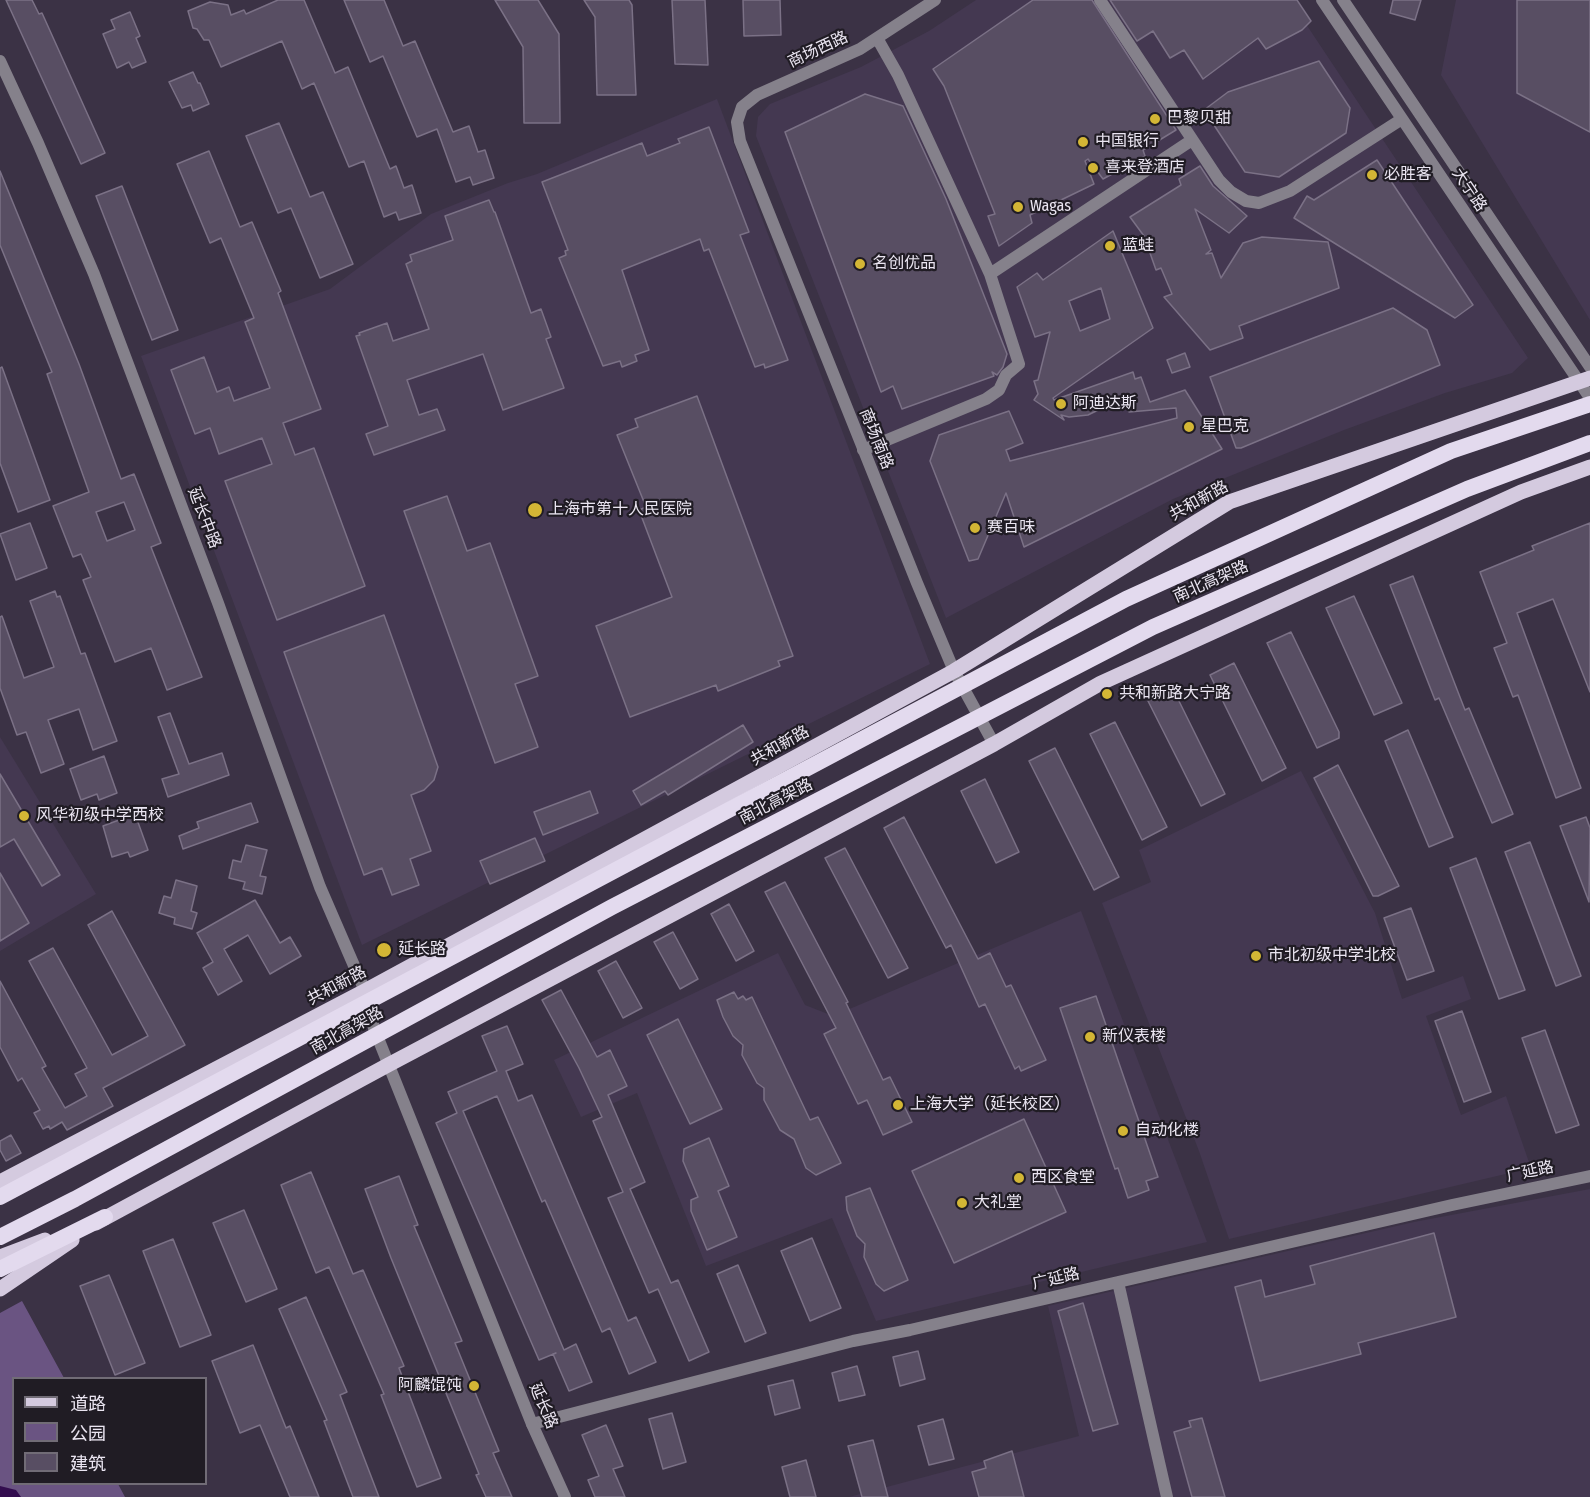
<!DOCTYPE html>
<html>
<head>
<meta charset="utf-8">
<style>
  body { margin:0 }
  #map { position:relative; width:1590px; height:1497px; overflow:hidden; background:#3b3245; font-family:"Fira Sans Condensed","Noto Sans SC",sans-serif }
  canvas { display:block }
  .legend { position:absolute; left:12px; top:1377px; width:195px; height:108px; box-sizing:border-box; background:#201c24; border:2px solid #716c76; margin:0; padding:8px 10px; list-style:none; font-size:18px; color:#eae5f1 }
  .legend li { display:flex; align-items:center; gap:12px; height:30px }
  .legend b { width:30px; border:2px solid #716c76 }
</style>
</head>
<body>
<div id="map">
<canvas width="1590" height="1497"></canvas>
<ul class="legend">
<li><b style="height:8px;background:#d4cadf"></b>道路</li>
<li><b style="height:16px;background:#6a5482"></b>公园</li>
<li><b style="height:16px;background:#584e63"></b>建筑</li>
</ul>
</div>
<script>
const context = document.querySelector('canvas').getContext('2d');
context.lineJoin = 'round';
function fillPath(path, color) {
  context.fillStyle = color;
  context.fill(path, 'evenodd');
}
function poly(rows) {
  const path = new Path2D();
  for (const r of rows) {
    path.moveTo(r[0], r[1]);
    for (let i = 2; i < r.length; i += 2) path.lineTo(r[i], r[i + 1]);
  }
  return path;
}
function trace(path, color, width, dash) {
  context.strokeStyle = color;
  context.lineWidth = width;
  context.lineCap = dash ? 'butt' : 'round';
  context.setLineDash(dash || []);
  context.stroke(path);
}
function label(font, color, halo, rows, align = 'center') {
  context.font = font + ' "Fira Sans Condensed","Noto Sans SC",sans-serif';
  context.lineWidth = 4.5;
  context.setLineDash([]);
  context.textBaseline = 'middle';
  context.strokeStyle = halo;
  context.fillStyle = color;
  for (const [text, x, y, turn = 0] of rows) {
    context.save();
    context.translate(x, y);
    context.rotate((+turn || 0) * Math.PI / 180);
    context.textAlign = isNaN(turn) ? turn : align;
    if (halo) context.strokeText(text, 0, 0);
    context.fillText(text, 0, 0);
    context.restore();
  }
}
fillPath(poly([
  [976,0,1290,0,1528,358,1512,373,1445,393,1344,430,1173,499,946,618,756,136,758,117,770,104,861,67,929,31],
  [1456,0,1590,0,1590,320,1441,75],
  [717,99,930,664,362,945,141,356,330,289,431,214,508,183,537,174],
  [0,737,96,894,0,951],
  [1301,771,1375,913,1402,999,1463,976,1471,999,1426,1016,1461,1115,1506,1096,1531,1168,1229,1239,1199,1151,1102,903,1151,882,1139,850],
  [1081,911,1207,1242,876,1321,832,1218,706,1266,637,1093,581,1117,554,1060,778,953,805,1005,833,1016],
  [1590,1189,1590,1497,849,1497,1079,1436,1048,1306,1414,1222]
]), '#443851');
fillPath(poly([
  [22,1301,64,1378,14,1378,14,1484,118,1484,125,1497,0,1497,0,1313]
]), '#6a5482');
fillPath(poly([
  [0,1486,16,1490,21,1497,0,1497]
]), '#330d4f');
const building = poly([
  [6,0,32,0,39,14,42,13,105,153,81,164,6,0],
  [278,0,304,0,335,73,348,67,390,169,396,166,404,188,412,185,421,213,399,220,396,212,384,217,364,161,349,167,314,83,302,89,282,41,221,67,209,40,204,40,197,29,193,28,188,11,210,2,228,5,231,15,244,10,246,14,278,0],
  [344,0,384,0,403,46,415,41,453,132,469,126,478,152,485,150,494,178,473,185,470,177,456,182,437,129,417,137,383,56,370,62,344,0],
  [495,0,538,0,559,34,560,123,524,123,523,47,495,0],
  [584,0,629,0,632,5,636,95,597,95,595,17,584,0],
  [672,0,705,0,708,65,675,64,672,0],
  [743,0,780,0,781,35,744,36,743,0],
  [1033,0,1092,0,1176,130,1143,150,1145,156,1103,179,1088,159,1085,161,1094,184,1030,215,1032,223,999,246,988,216,995,214,944,86,933,69,1033,0],
  [1110,0,1297,0,1311,21,1302,30,1266,49,1258,38,1203,79,1184,50,1170,58,1153,31,1137,41,1110,0],
  [1393,0,1421,0,1415,20,1390,13,1393,0],
  [1517,0,1590,0,1590,132,1517,93,1517,0],
  [130,12,140,36,136,38,146,62,132,68,129,62,117,68,103,34,115,29,111,20,130,12],
  [1319,61,1350,108,1346,133,1279,177,1245,172,1204,110,1228,92,1319,61],
  [193,72,198,83,200,83,209,104,193,111,191,105,182,108,169,82,193,72],
  [865,94,903,106,946,199,1007,354,1003,367,997,375,992,372,994,376,902,409,893,386,881,392,785,132,865,94],
  [279,123,310,197,323,192,353,264,320,278,291,208,278,213,246,136,279,123],
  [709,127,749,232,740,235,788,360,765,368,764,364,755,367,709,249,704,251,700,239,622,270,649,350,635,355,637,361,622,367,620,361,603,366,559,258,566,255,565,251,568,250,542,182,642,143,647,156,680,143,678,139,709,127],
  [209,151,240,227,252,222,281,291,278,293,321,409,283,423,295,455,314,448,365,586,277,620,225,481,272,464,262,438,219,454,210,428,195,434,171,370,204,357,217,392,229,387,234,401,270,388,245,322,254,318,221,238,210,243,177,164,209,151],
  [1377,160,1473,305,1455,318,1294,218,1307,196,1314,200,1377,160],
  [1200,166,1213,186,1247,216,1229,233,1195,209,1211,250,1206,254,1212,253,1221,278,1243,243,1262,237,1328,242,1339,288,1239,326,1243,338,1210,350,1164,297,1172,294,1161,268,1156,270,1144,236,1130,217,1181,185,1179,179,1200,166],
  [0,171,79,364,121,479,134,474,161,543,151,547,202,677,167,690,151,648,115,662,83,580,91,577,81,554,73,557,53,506,89,492,47,374,52,372,0,245,0,171],
  [124,502,135,530,107,541,96,512,124,502],
  [122,186,178,330,152,340,96,196,122,186],
  [489,200,494,212,495,212,531,313,541,309,551,337,546,339,564,388,503,410,483,354,407,380,419,415,437,409,445,430,374,455,366,434,388,426,356,336,360,335,359,333,387,323,393,341,429,329,406,264,412,261,410,255,453,240,445,216,489,200],
  [1113,231,1153,328,1053,398,1054,400,1133,372,1135,379,1141,377,1150,402,1185,390,1222,449,1024,547,1006,493,978,559,969,561,930,461,939,435,1009,411,1023,443,1006,450,1010,461,1177,418,1176,408,1129,412,1123,398,1088,415,1069,417,1061,415,1064,420,1034,400,1038,394,1034,381,1038,380,1050,332,1035,337,1017,287,1037,273,1043,280,1113,231],
  [1101,288,1110,319,1080,331,1069,301,1101,288],
  [1393,308,1427,330,1440,365,1241,448,1236,448,1210,377,1393,308],
  [1185,353,1190,367,1172,373,1167,360,1185,353],
  [2,367,50,500,18,512,0,463,0,368,2,367],
  [697,396,793,656,778,661,780,666,718,691,716,685,630,717,596,626,672,597,639,510,646,507,617,435,638,427,635,419,697,396],
  [447,496,467,551,490,543,538,676,515,684,538,747,495,763,404,511,447,496],
  [30,523,47,568,16,580,0,534,30,523],
  [1590,523,1590,692,1553,599,1517,613,1581,788,1556,798,1518,695,1513,697,1494,648,1507,643,1480,572,1534,550,1532,546,1590,523],
  [1413,576,1465,710,1469,708,1513,814,1492,823,1439,698,1435,700,1390,585,1413,576],
  [55,591,57,597,60,596,81,654,85,653,117,741,93,750,79,709,48,720,64,764,41,773,26,732,17,735,0,688,0,617,2,616,24,678,54,667,30,601,55,591],
  [1354,596,1402,703,1374,715,1326,608,1354,596],
  [384,615,438,767,434,780,424,790,411,795,431,851,410,859,419,885,392,895,382,868,364,875,284,652,384,615],
  [1291,632,1339,732,1339,738,1317,748,1267,643,1291,632],
  [1234,663,1286,768,1262,781,1210,675,1234,663],
  [1173,689,1225,794,1201,806,1148,701,1173,689],
  [170,713,189,764,222,753,229,775,168,797,162,779,179,774,158,717,170,713],
  [1115,722,1167,827,1142,840,1090,734,1115,722],
  [743,725,753,742,668,795,665,791,641,805,633,791,743,725],
  [1408,730,1453,837,1429,847,1385,741,1408,730],
  [1055,748,1119,877,1094,890,1029,761,1055,748],
  [104,756,117,793,99,800,97,794,81,800,70,769,104,756],
  [1338,765,1399,886,1378,896,1373,896,1314,778,1338,765],
  [0,774,60,875,42,886,14,839,0,847,0,774],
  [985,779,1019,852,996,863,961,791,985,779],
  [590,791,598,813,543,835,534,812,590,791],
  [251,803,258,822,183,849,179,836,199,828,197,822,251,803],
  [135,814,148,850,130,857,128,852,112,857,103,826,135,814],
  [904,817,978,959,990,953,1006,987,1011,985,1046,1060,1021,1071,1019,1066,1015,1069,985,1004,979,1007,951,945,946,948,884,828,904,817],
  [1586,817,1590,828,1589,902,1560,826,1586,817],
  [535,838,545,861,490,884,480,861,535,838],
  [1530,842,1581,976,1556,986,1505,852,1530,842],
  [246,845,267,850,260,876,266,877,262,894,243,889,245,882,229,878,233,860,241,862,246,845],
  [845,848,908,968,888,978,825,858,845,848],
  [1476,858,1525,990,1499,999,1450,868,1476,858],
  [0,873,29,923,0,941,0,873],
  [176,880,197,886,191,911,197,913,192,929,174,924,175,918,159,913,164,896,171,898,176,880],
  [785,882,848,1002,846,1003,883,1080,890,1077,912,1122,883,1135,867,1100,858,1104,824,1034,836,1028,765,892,785,882],
  [255,900,280,943,290,937,301,956,270,974,248,935,224,949,242,981,218,995,203,968,213,962,197,933,255,900],
  [729,904,754,951,736,961,711,914,729,904],
  [1411,908,1434,971,1407,980,1384,918,1411,908],
  [112,911,185,1045,103,1088,113,1106,67,1130,62,1122,50,1129,49,1126,43,1129,34,1113,40,1110,22,1078,18,1081,0,1047,0,981,46,1066,42,1068,65,1108,87,1096,75,1074,87,1068,29,961,53,948,112,1055,148,1036,88,925,112,911],
  [673,932,698,979,680,989,654,942,673,932],
  [616,961,642,1008,623,1018,598,971,616,961],
  [561,990,597,1057,610,1050,627,1086,608,1095,645,1182,630,1189,671,1283,678,1280,709,1352,689,1361,658,1289,649,1293,608,1198,623,1192,593,1121,602,1117,579,1068,542,1000,561,990],
  [734,992,738,999,743,996,746,1000,752,997,810,1120,818,1117,841,1163,816,1175,806,1168,794,1139,780,1130,764,1100,764,1088,757,1083,742,1055,743,1045,733,1036,723,1017,717,1000,734,992],
  [1096,996,1158,1177,1146,1181,1149,1190,1128,1198,1118,1168,1115,1169,1060,1008,1096,996],
  [1462,1011,1491,1092,1464,1102,1435,1021,1462,1011],
  [678,1019,722,1109,690,1124,647,1035,678,1019],
  [507,1026,523,1064,506,1071,518,1101,532,1095,628,1321,636,1317,656,1362,629,1374,610,1328,602,1332,545,1200,542,1202,497,1096,463,1111,564,1350,576,1344,592,1382,569,1391,553,1354,556,1353,539,1360,436,1123,457,1113,448,1092,497,1071,482,1036,507,1026],
  [1545,1030,1579,1125,1556,1133,1522,1038,1545,1030],
  [1024,1119,1066,1212,954,1263,912,1171,1024,1119],
  [11,1135,21,1153,6,1161,0,1150,0,1141,11,1135],
  [709,1138,729,1186,718,1191,737,1237,707,1250,691,1211,691,1200,698,1197,683,1161,684,1149,709,1138],
  [311,1172,353,1274,363,1270,404,1366,399,1368,441,1478,417,1487,381,1395,384,1394,329,1267,316,1273,281,1185,311,1172],
  [399,1176,418,1225,414,1226,462,1341,455,1343,499,1451,493,1453,512,1497,486,1497,476,1475,479,1474,391,1258,365,1189,399,1176],
  [870,1188,908,1280,884,1291,876,1284,864,1257,865,1244,857,1236,847,1210,846,1197,870,1188],
  [244,1210,277,1289,246,1302,213,1223,244,1210],
  [1434,1233,1456,1317,1358,1343,1361,1354,1260,1381,1235,1287,1261,1280,1265,1297,1315,1284,1310,1266,1434,1233],
  [812,1238,841,1308,810,1321,781,1251,812,1238],
  [173,1239,211,1335,180,1347,143,1251,173,1239],
  [738,1265,766,1333,745,1342,717,1274,738,1265],
  [109,1275,145,1363,115,1375,80,1286,109,1275],
  [306,1297,347,1392,340,1395,379,1497,353,1497,324,1421,327,1420,279,1309,306,1297],
  [1083,1303,1118,1424,1093,1431,1058,1311,1083,1303],
  [253,1345,286,1428,290,1426,319,1497,290,1497,260,1425,240,1433,212,1361,253,1345],
  [918,1351,925,1379,900,1386,893,1357,918,1351],
  [857,1366,865,1395,839,1401,832,1373,857,1366],
  [793,1380,800,1408,775,1415,768,1386,793,1380],
  [672,1413,686,1462,663,1469,649,1419,672,1413],
  [1202,1418,1225,1497,1192,1497,1174,1432,1191,1427,1189,1421,1202,1418],
  [943,1419,954,1459,929,1465,918,1426,943,1419],
  [606,1425,623,1466,613,1469,625,1497,595,1497,588,1480,599,1476,582,1435,606,1425],
  [873,1440,888,1497,862,1497,848,1446,873,1440],
  [1012,1451,1024,1497,979,1497,972,1472,986,1468,984,1461,1012,1451],
  [806,1460,816,1497,790,1497,782,1467,806,1460]
]);
fillPath(building, '#584e63');
trace(building, '#7b7186', 1.5);
trace(poly([
  [935,0,860,49,757,95,742,107,737,122,740,141,917,583,954,671,994,744],
  [1100,0,1219,180,1231,192,1246,201,1259,203,1290,191,1402,119],
  [1322,0,1590,398],
  [1343,0,1590,367],
  [990,274,1192,140],
  [863,450,986,399,999,390,1006,375,1019,364,990,274,898,75,877,38],
  [1118,1282,1167,1497],
  [532,1424,853,1341,910,1330,1452,1205,1590,1176]
]), '#85818b', 12);
trace(poly([
  [0,61,38,143,94,274,218,603,320,887,365,991,374,1028,532,1424,565,1497]
]), '#85818b', 12);
trace(poly([
  [0,1182,365,991,954,671,1229,502,1590,378],
  [96,1223,388,1065,994,744,1101,683,1521,492,1590,467],
  [0,1257,45,1240],
  [0,1289,72,1240]
]), '#d4cadf', 15);
trace(poly([
  [0,1197,1126,599,1451,451,1590,404],
  [0,1237,75,1199,612,907,1153,627,1467,489,1590,443],
  [0,1269,105,1217]
]), '#e3daee', 16);
for (const [x, y, r, color] of [
  [1155,119,6,"#d3b635"],
  [1083,142,6,"#d3b635"],
  [1093,168,6,"#d3b635"],
  [1372,175,6,"#d3b635"],
  [1018,207,6,"#d3b635"],
  [1110,246,6,"#d3b635"],
  [860,264,6,"#d3b635"],
  [1061,404,6,"#d3b635"],
  [1189,427,6,"#d3b635"],
  [535,510,8,"#d3b635"],
  [975,528,6,"#d3b635"],
  [1107,694,6,"#d3b635"],
  [24,816,6,"#d3b635"],
  [384,950,8,"#d3b635"],
  [1256,956,6,"#d3b635"],
  [1090,1037,6,"#d3b635"],
  [898,1105,6,"#d3b635"],
  [1123,1131,6,"#d3b635"],
  [1019,1178,6,"#d3b635"],
  [962,1203,6,"#d3b635"],
  [474,1386,6,"#d3b635"]
]) {
  const dot = new Path2D();
  dot.arc(x, y, r, 0, 2 * Math.PI);
  context.fillStyle = color;
  context.fill(dot);
  trace(dot, '#201c24', 2);
}
label('16px', '#eae5f1', '#201c24', [
  ["商场西路",818,50,-25],
  ["大宁路",1469,190,56],
  ["商场南路",876,439,68],
  ["共和新路",1199,501,-29],
  ["延长中路",204,518,69],
  ["南北高架路",1211,582,-24],
  ["共和新路",780,746,-29],
  ["南北高架路",776,802,-27],
  ["共和新路",337,986,-28],
  ["南北高架路",347,1031,-29],
  ["广延路",1530,1172,-12],
  ["广延路",1056,1279,-13],
  ["延长路",543,1406,67]
]);
label('16px', '#eae5f1', '#201c24', [
  ["巴黎贝甜",1167,119],
  ["中国银行",1095,142],
  ["喜来登酒店",1105,168],
  ["必胜客",1384,175],
  ["Wagas",1030,207],
  ["蓝蛙",1122,246],
  ["名创优品",872,264],
  ["阿迪达斯",1073,404],
  ["星巴克",1201,427],
  ["上海市第十人民医院",548,510],
  ["赛百味",987,528],
  ["共和新路大宁路",1119,694],
  ["风华初级中学西校",36,816],
  ["延长路",398,950],
  ["市北初级中学北校",1268,956],
  ["新仪表楼",1102,1037],
  ["上海大学（延长校区）",910,1105],
  ["自动化楼",1135,1131],
  ["西区食堂",1031,1178],
  ["大礼堂",974,1203],
  ["阿麟馄饨",462,1386,"right"]
], 'left');
</script>
</body>
</html>
